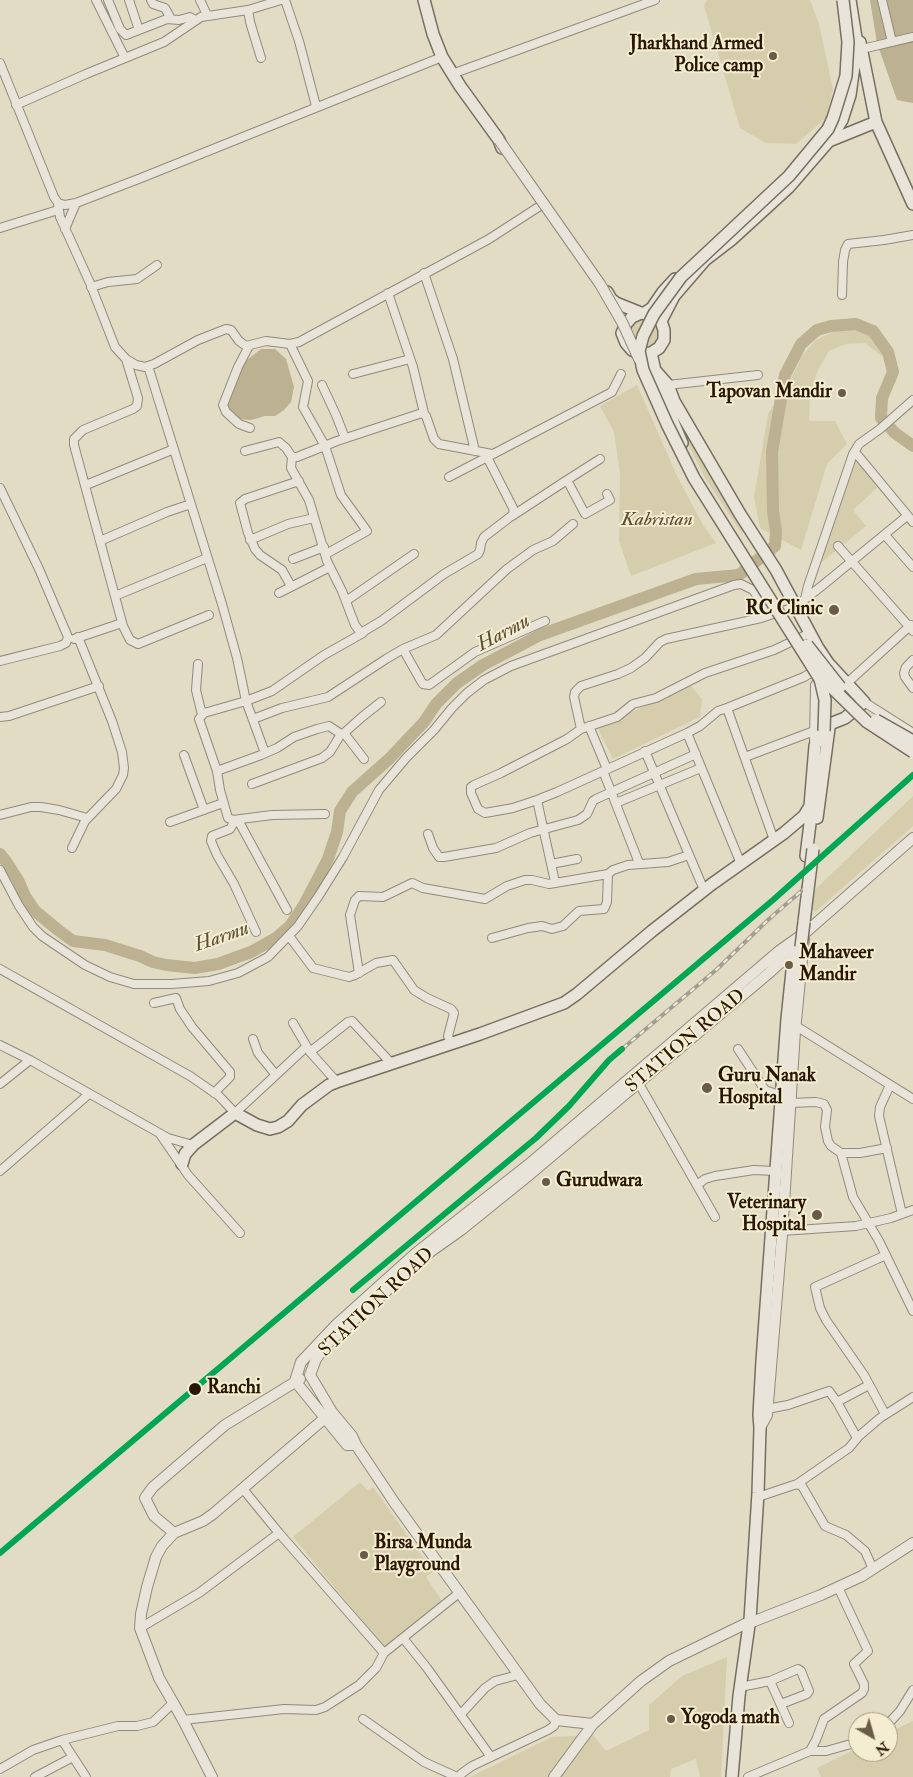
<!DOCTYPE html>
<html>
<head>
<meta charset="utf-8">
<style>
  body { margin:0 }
  #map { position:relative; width:913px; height:1777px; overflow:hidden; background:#e2dcc5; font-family:"IM FELL Double Pica",serif }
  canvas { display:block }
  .north { position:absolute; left:848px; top:1712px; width:50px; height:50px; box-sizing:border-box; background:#f5edd1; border:1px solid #a3977e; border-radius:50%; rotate:142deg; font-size:14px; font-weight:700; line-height:20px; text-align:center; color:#281702 }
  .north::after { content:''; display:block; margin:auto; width:18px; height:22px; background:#695c46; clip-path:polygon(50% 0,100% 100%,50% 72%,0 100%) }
</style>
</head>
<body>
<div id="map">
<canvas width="913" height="1777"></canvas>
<div class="north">N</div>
</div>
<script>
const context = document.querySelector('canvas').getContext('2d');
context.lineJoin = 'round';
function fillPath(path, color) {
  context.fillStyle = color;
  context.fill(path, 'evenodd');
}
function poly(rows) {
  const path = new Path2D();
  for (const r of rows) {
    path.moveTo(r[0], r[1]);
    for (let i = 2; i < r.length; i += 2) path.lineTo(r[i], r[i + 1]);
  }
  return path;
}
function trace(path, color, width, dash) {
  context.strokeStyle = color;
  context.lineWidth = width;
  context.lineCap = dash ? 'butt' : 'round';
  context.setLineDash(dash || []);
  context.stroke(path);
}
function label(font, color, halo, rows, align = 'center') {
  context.font = font + ' "IM FELL Double Pica",serif';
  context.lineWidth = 4;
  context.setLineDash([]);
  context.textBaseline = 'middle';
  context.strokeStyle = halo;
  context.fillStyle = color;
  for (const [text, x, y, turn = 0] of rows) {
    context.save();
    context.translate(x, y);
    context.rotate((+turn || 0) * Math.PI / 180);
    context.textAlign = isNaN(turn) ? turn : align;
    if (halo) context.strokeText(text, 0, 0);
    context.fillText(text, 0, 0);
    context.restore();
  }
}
fillPath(poly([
  [707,0,810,0,819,24,833,89,826,118,796,144,766,143,740,128,704,6],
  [642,317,656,323,660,334,657,342,652,348,640,350,629,325],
  [852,328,867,333,877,341,886,352,889,362,865,343,846,344,829,351,817,372,810,395,809,421,835,421,847,444,827,464,801,550,760,528,754,497,768,414,790,381,802,356,816,340,833,332],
  [637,385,677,476,703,525,716,543,631,576,619,541,620,474,614,432,600,406],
  [676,413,743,526,742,534,705,478,675,418],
  [855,459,879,486,853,510,866,526,816,567],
  [691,686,702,699,700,717,613,759,597,727],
  [913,796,913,826,815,912,804,900],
  [360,1482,368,1491,373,1487,433,1572,426,1577,444,1604,385,1648,293,1537],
  [727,1657,721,1777,700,1777,696,1759,671,1769,670,1777,470,1777,552,1737,593,1735,606,1751,649,1730,649,1705,682,1676],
  [913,1721,913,1777,821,1777,817,1768,858,1748,858,1752,888,1752,888,1733]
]), '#d6cdad');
fillPath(poly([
  [870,0,913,0,913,103,897,100,877,43],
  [261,349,275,349,286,359,294,387,291,402,284,410,275,416,265,416,251,420,239,419,228,412,224,392,243,363]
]), '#bcb190');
trace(poly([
  [0,854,5,860,18,880,25,896,35,911,58,930,73,941,105,945,140,956,153,962,166,965,195,968,218,964,251,952,276,938,290,926,304,905,328,859,337,832,340,811,352,792,389,759,424,722,436,704,457,683,483,665,540,635,696,579,739,575,775,546,776,531,773,511,772,452,785,375,801,344,817,330,831,326,856,324,873,331,888,352,893,372,882,398,881,418,895,433,913,446]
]), '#bcb190', 12);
const minor = poly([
  [96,0,125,58],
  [108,0,120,29,126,35,167,19,179,20,190,17,195,20],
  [129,0,139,30],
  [151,0,153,4,165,8,171,19],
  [200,0,207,15],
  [285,0,299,41,316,106],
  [882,0,892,42],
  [248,10,250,22,261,58],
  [862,49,913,37],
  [0,63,54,197,58,203,65,205,76,203,141,178,442,57],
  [452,74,655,0],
  [16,105,86,74,164,42,201,17,248,10,281,0],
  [58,203,60,217,90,283,115,347,126,359,136,365,145,367,154,364,198,340,226,329,231,330,239,341,246,346,266,341,290,344,299,342,489,239,540,206],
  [0,228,58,210],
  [65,229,76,203],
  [424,273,453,359,475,451],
  [91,287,108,282,137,279,157,265],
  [388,293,413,367,424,413],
  [842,295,843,262,845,250,848,244,884,240,913,235],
  [290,344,308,381,303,407,325,446,341,495,367,531,326,554],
  [249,346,238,367,223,405,226,412,239,424,250,428],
  [126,359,138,398,137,406,133,409,83,430,74,439,74,445,123,626,130,640,138,644,209,615],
  [148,366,222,604,237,658,246,701,265,753],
  [353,374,410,359],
  [322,385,336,415,345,438],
  [668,385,758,375],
  [245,451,279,442,286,448,292,457,297,457,337,441,422,413,426,416,434,439,439,444,492,454],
  [855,452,913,522],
  [292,457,291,468,309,500,327,561,342,591,355,625,361,633,381,621,444,574,478,554,480,550,481,543,484,537,514,514,513,508,487,457],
  [449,477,612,392,621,374],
  [567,480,600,459],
  [86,485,174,449],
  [0,488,39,569,68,637,66,643,60,646,0,661],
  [512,516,567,480,585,514,610,500,607,494],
  [885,535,913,567],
  [250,540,288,524,314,518],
  [100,541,167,512,191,504],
  [838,546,913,631],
  [293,559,324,547],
  [291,586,282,570,260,555,255,549,248,533,240,503,245,499,299,481],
  [279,593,330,567],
  [115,596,207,558],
  [805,599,808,586,853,454,859,444,880,429,913,400],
  [346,601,414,554],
  [74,639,122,623],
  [403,649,421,681,423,684,429,685,475,652,545,621],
  [913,660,906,667,904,673,905,677,913,688],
  [198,664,196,690,202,715],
  [846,684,911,625],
  [864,702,913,733],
  [727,708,718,711,700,726,687,733,557,792,537,800,513,808,485,813,478,809,471,793,471,787,474,785,501,773,567,739,581,729,574,697,575,692,581,686,618,674,631,668,645,658,660,642,666,639,761,618,795,607,823,585,907,516],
  [0,717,9,716,99,686],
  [253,719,282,708,328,697,386,659,403,649,436,635,507,569,533,550,553,541,573,524],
  [589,726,607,769],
  [581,729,617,717,633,704,656,698,705,673,774,650,810,633],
  [344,733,364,759],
  [687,733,741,864],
  [814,740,815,685,820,678],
  [645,751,704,890],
  [184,755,204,810],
  [745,757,814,731],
  [217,771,261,755,277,748,294,737,317,729,329,726,341,734,344,733,362,717,381,702],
  [603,771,639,863],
  [252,784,322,758,330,752,341,734],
  [537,800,555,882],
  [616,803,701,768],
  [325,814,272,815,233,820,228,818,220,790,217,771,199,719,204,713,246,701,272,691,324,655,363,633],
  [0,815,31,807,41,807,59,810,87,818],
  [233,820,233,824,230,829,212,836,211,841,217,855,234,884,256,932],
  [238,820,287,910],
  [170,822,223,803],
  [428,834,433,848,439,857,444,857,496,848,530,833,578,820,587,814,593,801,596,799,696,754],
  [774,840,727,708,804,677,817,669],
  [72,848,85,821,116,789,123,775,124,768,122,752,112,721,78,637],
  [551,864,577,859],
  [0,870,19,906,33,927,42,936,85,965,110,977,134,984,172,984,209,981,238,973,268,957,298,926,318,897,343,857,379,790,406,758,434,730,452,708,467,693,484,680,511,666,734,585,741,584,753,590,771,614],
  [289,936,313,968,349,977,355,975,376,963,393,960,414,990,427,998,451,1009,454,1013,448,1036,451,1043],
  [492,938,528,928,542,926,552,929,563,926,579,911,604,909,607,902,608,874,613,870,628,865,668,862,689,855],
  [0,969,190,1076,219,1096,235,1113,306,1047],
  [359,973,350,915,355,900,359,896,383,897,412,883,423,888,485,899,507,886,525,880,532,880,549,884,608,874],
  [154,1003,176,998,180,1009,192,1027,230,1072,230,1077,214,1093],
  [293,1023,310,1052,348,1022,352,1021,391,1063],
  [796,1026,913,1099],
  [253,1039,258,1053,276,1075],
  [0,1045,30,1060,168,1138,193,1145],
  [738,1049,765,1090,779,1095],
  [310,1052,337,1082],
  [638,1082,715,1217],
  [0,1084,30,1060],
  [890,1085,880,1107,879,1116,902,1214],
  [790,1103,816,1102,824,1104,827,1110,825,1127,828,1141,831,1146,841,1153,860,1153,887,1148],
  [160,1134,188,1175,240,1233],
  [841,1153,853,1197,879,1241,913,1311],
  [0,1171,89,1094],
  [697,1185,705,1179,715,1176,754,1170,775,1171],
  [782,1231,856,1226,891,1218,913,1210],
  [837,1402,869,1385],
  [767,1409,788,1405,829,1391,837,1402,857,1438],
  [885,1414,864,1375,826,1320,820,1308,815,1287,886,1255],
  [797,1484,849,1448,859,1436,880,1418,913,1397],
  [243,1489,279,1533],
  [758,1497,797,1484,802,1486,825,1526,846,1535,865,1551,873,1569],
  [140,1628,199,1593,279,1533,384,1653],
  [403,1638,427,1668,491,1757],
  [770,1681,798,1669,801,1671,809,1691,807,1694,781,1704],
  [740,1687,770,1681,789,1723],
  [461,1714,485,1688,495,1681,518,1675],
  [363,1719,424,1762,457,1777],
  [183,1720,284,1709,316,1710,325,1707,359,1685,376,1668,384,1653,459,1593],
  [888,1724,900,1711,913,1690],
  [62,1740,86,1777],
  [810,1751,816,1740,824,1719,862,1693,864,1689,864,1684,854,1664,868,1651,838,1587],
  [0,1769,33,1750,62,1740,118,1726,137,1726,153,1722,173,1703],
  [35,1777,73,1757],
  [460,1777,461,1774,472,1766,548,1730,554,1726,556,1720],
  [748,1777,810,1751,826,1751,858,1742]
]);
const tertiary = poly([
  [332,1412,352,1436,356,1445,394,1502,540,1704,556,1720,593,1724],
  [760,1428,767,1415,782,1235,795,1031,804,939],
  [356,1445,347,1445,295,1381,301,1362,337,1324,416,1253,528,1165,779,951,803,934],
  [174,1533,154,1516,145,1498,153,1487,225,1425,300,1379],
  [752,1622,821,1595,862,1576,913,1543],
  [212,1777,183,1720,159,1678,140,1628,141,1614,147,1587,156,1557,162,1546,174,1533,203,1521,213,1514,332,1412,310,1375,316,1359,327,1344,430,1252,461,1230,529,1175,769,973,797,947,805,933,913,838],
  [554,1777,593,1724,641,1681,669,1661,747,1623]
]);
const secondary = poly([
  [424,0,433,34,442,57,460,86,499,140,502,148],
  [860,42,876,122,913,204],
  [829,141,876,122],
  [607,292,611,299,616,303,641,313],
  [641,313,654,315,661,321,664,330,664,340,659,348,651,353,641,354,632,350,626,343,622,333,626,324,632,317,641,313],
  [645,313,652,308,663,292,675,279],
  [661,321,674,296,705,260,731,240,789,187,828,142,842,120,850,95,857,44,850,0],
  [651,353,659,388,682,443],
  [817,818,829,728],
  [806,856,812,807],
  [804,922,808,889],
  [182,1164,185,1154,193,1145,235,1113,257,1125,270,1129,278,1127,288,1121,302,1105,329,1085,339,1081,480,1034,564,1003,577,994,652,931,712,884,784,833,804,816,810,806,815,746,820,730,825,726,845,718,864,702,828,663,818,648,776,570,740,514,674,401,668,385,654,369],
  [750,1620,758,1493,760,1428,759,1415,762,1361,787,1019,794,952],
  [732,1777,739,1696,749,1625]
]);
trace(minor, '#908a7b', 10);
trace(tertiary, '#908a7b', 12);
trace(secondary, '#756f60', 14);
trace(minor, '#e8e4d9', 8);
trace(tertiary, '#e8e4d9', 10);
trace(secondary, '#e8e4d9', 11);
const rail = poly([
  [699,961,773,900,913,775],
  [353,1290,536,1138,569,1106,609,1060,716,970,769,919,813,881]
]);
trace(rail, '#a29e93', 4);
trace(rail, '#f5edd1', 2, [5.5]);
const tertiaryBridge = poly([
  [499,140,600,284,622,322,639,359]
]);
const secondaryBridge = poly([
  [807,645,840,687],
  [820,676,867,722,913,752],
  [876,720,913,741],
  [824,731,825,700,820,679,694,478,667,424,643,370,639,351,643,336,654,314,681,277,789,176,828,129,833,118,846,76,848,42,843,0],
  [808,889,813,849],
  [801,947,804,922]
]);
trace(tertiaryBridge, '#908a7b', 12, []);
trace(secondaryBridge, '#756f60', 14, []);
trace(tertiaryBridge, '#e8e4d9', 10);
trace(secondaryBridge, '#e8e4d9', 11);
trace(poly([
  [353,1290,536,1138,569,1106,609,1060,622,1049],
  [0,1553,773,900,913,775]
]), '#00a651', 6);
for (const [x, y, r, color] of [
  [773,56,5,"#695c46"],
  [842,393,5,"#695c46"],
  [834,610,6,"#695c46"],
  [789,965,5,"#695c46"],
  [707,1088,6,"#695c46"],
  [546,1182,5,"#695c46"],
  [817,1215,6,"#695c46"],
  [195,1389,7,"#281702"],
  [364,1555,5,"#695c46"],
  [671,1719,5,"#695c46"]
]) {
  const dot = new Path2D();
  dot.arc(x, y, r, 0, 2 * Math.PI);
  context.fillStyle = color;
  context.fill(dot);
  trace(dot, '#f5edd1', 2);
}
label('bold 19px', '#281702', '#f5edd1', [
  ["Jharkhand Armed",763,45,"right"],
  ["Police camp",763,67,"right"],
  ["Tapovan Mandir",832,393,"right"],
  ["RC Clinic",823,610,"right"],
  ["Mahaveer",799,954],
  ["Mandir",799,976],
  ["Guru Nanak",718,1077],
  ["Hospital",718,1099],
  ["Gurudwara",556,1182],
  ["Veterinary",806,1204,"right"],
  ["Hospital",806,1226,"right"],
  ["Birsa Munda",374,1544],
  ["Playground",374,1566],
  ["Yogoda math",681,1719]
], 'left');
label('italic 19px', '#5a4a2f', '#f5edd1', [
  ["Kabristan",657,521]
]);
label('19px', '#281702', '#f5edd1', [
  ["STATION ROAD",686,1042,-40],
  ["STATION ROAD",377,1303,-43]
]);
label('bold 19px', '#281702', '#f5edd1', [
  ["Ranchi",207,1389]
], 'left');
label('italic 20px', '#5c4d32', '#f5edd1', [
  ["Harmu",504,634,-28],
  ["Harmu",222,938,-19]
]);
</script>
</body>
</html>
